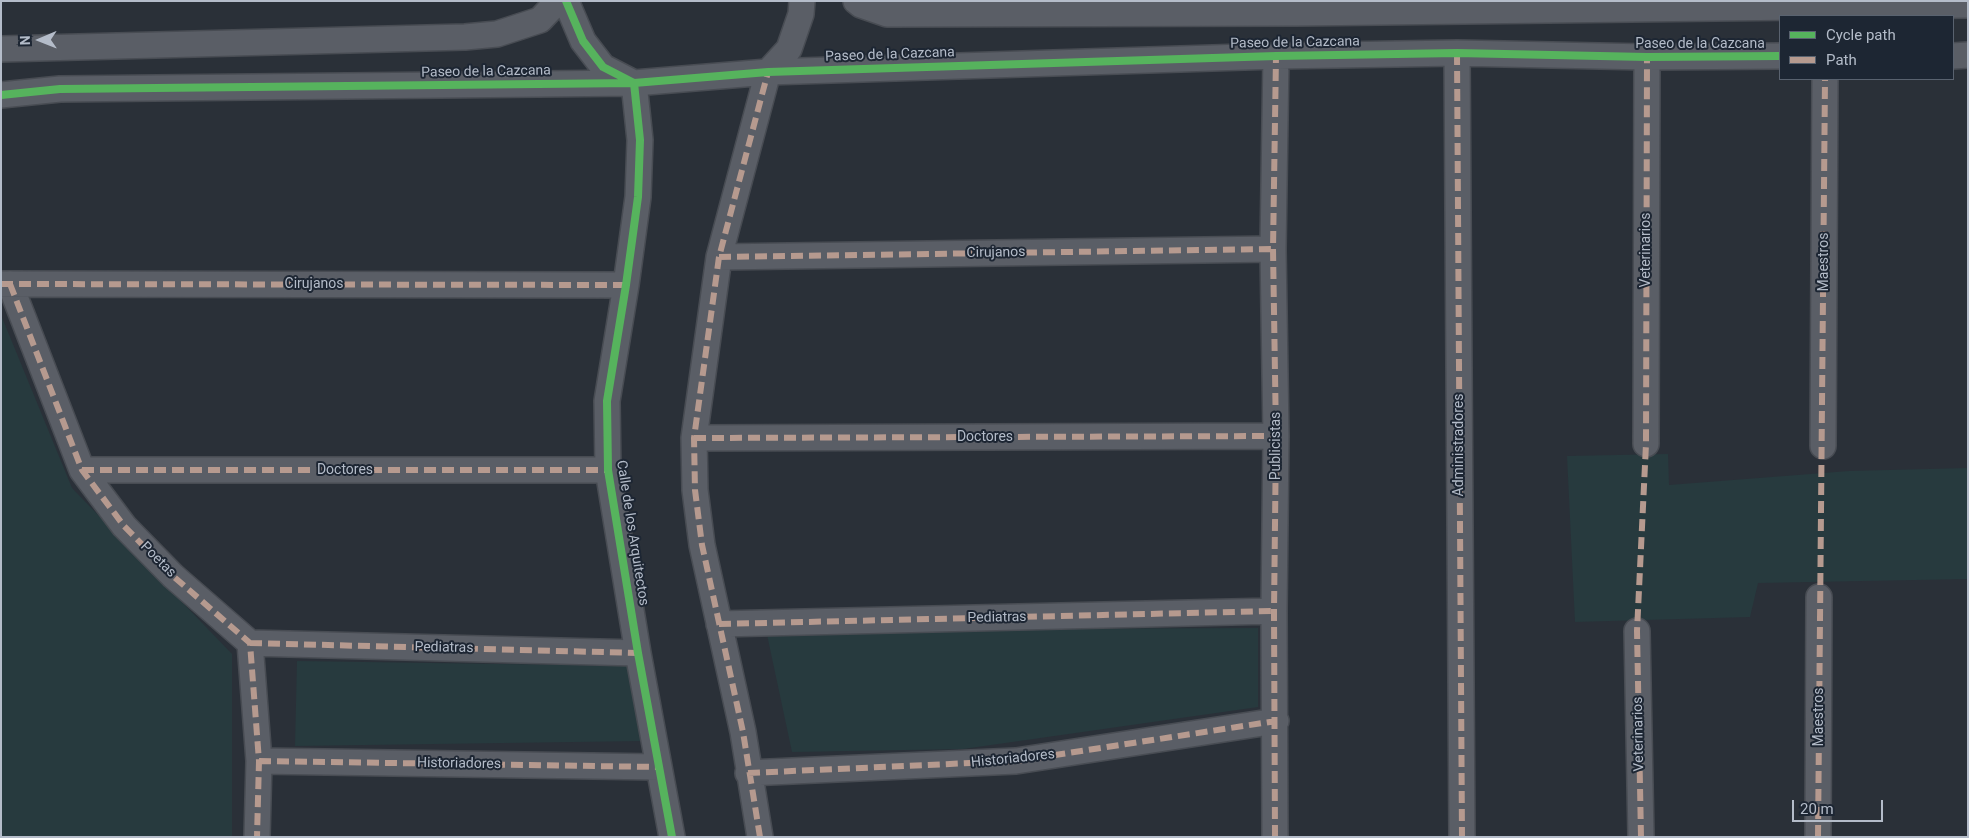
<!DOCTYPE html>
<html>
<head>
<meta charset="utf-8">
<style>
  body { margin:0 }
  #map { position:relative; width:1969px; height:838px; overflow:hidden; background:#2a3038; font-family:Roboto,sans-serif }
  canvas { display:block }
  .frame { position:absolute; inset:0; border:2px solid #b4bcc9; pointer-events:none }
  .legend { position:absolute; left:1779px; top:15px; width:175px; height:65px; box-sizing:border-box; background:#1d2633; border:1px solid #59626f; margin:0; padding:6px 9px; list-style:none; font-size:15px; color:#b4bcc9 }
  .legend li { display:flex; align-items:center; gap:10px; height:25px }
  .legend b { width:25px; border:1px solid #59626f }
  .north { position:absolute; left:15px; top:15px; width:50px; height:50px; -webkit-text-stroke:4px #1d2633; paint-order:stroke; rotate:269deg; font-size:14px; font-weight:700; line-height:20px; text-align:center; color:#b4bcc9 }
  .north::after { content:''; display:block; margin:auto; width:18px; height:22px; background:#b4bcc9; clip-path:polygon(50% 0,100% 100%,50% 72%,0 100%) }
  .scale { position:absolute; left:1792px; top:800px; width:91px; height:22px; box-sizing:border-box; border:2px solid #b4bcc9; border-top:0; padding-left:6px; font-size:15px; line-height:18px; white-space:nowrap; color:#b4bcc9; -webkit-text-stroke:4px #1d2633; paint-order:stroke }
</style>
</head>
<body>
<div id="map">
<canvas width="1969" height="838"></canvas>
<div class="frame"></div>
<ul class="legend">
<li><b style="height:6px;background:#56b35d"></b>Cycle path</li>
<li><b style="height:6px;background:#b69a8f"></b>Path</li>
</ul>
<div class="north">N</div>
<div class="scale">20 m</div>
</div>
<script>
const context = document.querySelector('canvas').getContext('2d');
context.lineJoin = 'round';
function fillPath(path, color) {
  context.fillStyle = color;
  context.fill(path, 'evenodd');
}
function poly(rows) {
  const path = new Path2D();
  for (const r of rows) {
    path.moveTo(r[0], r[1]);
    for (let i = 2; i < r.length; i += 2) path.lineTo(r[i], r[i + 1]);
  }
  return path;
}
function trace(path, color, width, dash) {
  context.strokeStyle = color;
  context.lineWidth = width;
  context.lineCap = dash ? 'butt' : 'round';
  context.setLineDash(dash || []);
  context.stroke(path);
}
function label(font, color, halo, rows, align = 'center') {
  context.font = font + ' Roboto,sans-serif';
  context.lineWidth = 4;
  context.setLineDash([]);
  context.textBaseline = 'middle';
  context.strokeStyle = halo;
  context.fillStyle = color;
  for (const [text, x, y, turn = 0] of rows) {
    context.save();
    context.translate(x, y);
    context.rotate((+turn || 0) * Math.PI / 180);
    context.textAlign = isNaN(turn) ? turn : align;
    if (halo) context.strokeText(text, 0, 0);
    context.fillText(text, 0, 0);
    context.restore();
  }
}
fillPath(poly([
  [1,315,72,488,232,654,232,837,1,837],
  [1668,454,1669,485,1849,471,1968,468,1968,579,1758,583,1750,617,1575,622,1567,456],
  [1258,628,1258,707,963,749,792,752,766,630],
  [297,661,634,666,643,741,295,746]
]), '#273a3e');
const minor = poly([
  [566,1,583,41,603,67,634,83,640,140,638,197,626,285,607,401,608,470,638,653,672,837],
  [856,1,861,5,887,14,1298,13,1968,5],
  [1,49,465,37,497,34,540,20,558,1],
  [1457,53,1462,837],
  [1953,56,1968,55],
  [1,95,60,89,634,83,768,72,1276,56,1457,53,1647,57,1780,56],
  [719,257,1273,249],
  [1,284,626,285],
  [10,284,82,470,124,526,173,576,250,643,259,761,257,837],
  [694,438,1276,436],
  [1646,444,1647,57],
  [1823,446,1825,79],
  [82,470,608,470],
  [719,624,1274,611],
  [1637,631,1641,837],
  [250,643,638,653],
  [259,761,659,767],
  [748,773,1016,761,1276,721],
  [760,837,743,732,702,545,695,490,694,438,719,257,768,72,789,49,801,14,802,1],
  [1275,837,1274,611,1276,436,1273,249,1276,56],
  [1818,837,1819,597]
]);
trace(minor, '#484c53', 28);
trace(minor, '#5a5e66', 25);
trace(poly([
  [1457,53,1462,837],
  [719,257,1273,249],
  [1,284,626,285],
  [10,284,82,470,124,526,173,576,250,643,259,761,257,837],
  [694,438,1276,436],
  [82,470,608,470],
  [719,624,1274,611],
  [250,643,638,653],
  [259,761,659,767],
  [748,773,1016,761,1276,721],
  [760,837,743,732,702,545,695,490,694,438,719,257,768,72],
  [1275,837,1274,611,1276,436,1273,249,1276,56],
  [1641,837,1637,631,1646,444,1647,57],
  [1818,837,1825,79]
]), '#b69a8f', 6, [12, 6]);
trace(poly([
  [566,1,583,41,603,67,634,83,640,140,638,197,626,285,607,401,608,470,638,653,672,837],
  [1,95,60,89,634,83,768,72,1276,56,1457,53,1647,57,1780,56]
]), '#56b35d', 8);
label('14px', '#b4bcc9', '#1d2633', [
  ["Paseo de la Cazcana",1295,43,-1],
  ["Paseo de la Cazcana",1700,44],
  ["Paseo de la Cazcana",890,55,-2],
  ["Paseo de la Cazcana",486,72,-1],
  ["Veterinarios",1646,250,-90],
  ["Cirujanos",996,253,-1],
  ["Maestros",1824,262,-90],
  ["Cirujanos",314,284],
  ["Doctores",985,437],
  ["Administradores",1459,445,-90],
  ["Publicistas",1276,446,-90],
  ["Doctores",345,470],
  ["Calle de los Arquitectos",632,533,81],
  ["Poetas",158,560,45],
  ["Pediatras",997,618,-1],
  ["Pediatras",444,648,1],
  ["Maestros",1819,717,-90],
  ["Veterinarios",1639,734,-91],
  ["Historiadores",1013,759,-6],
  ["Historiadores",459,764,1]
]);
</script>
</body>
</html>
